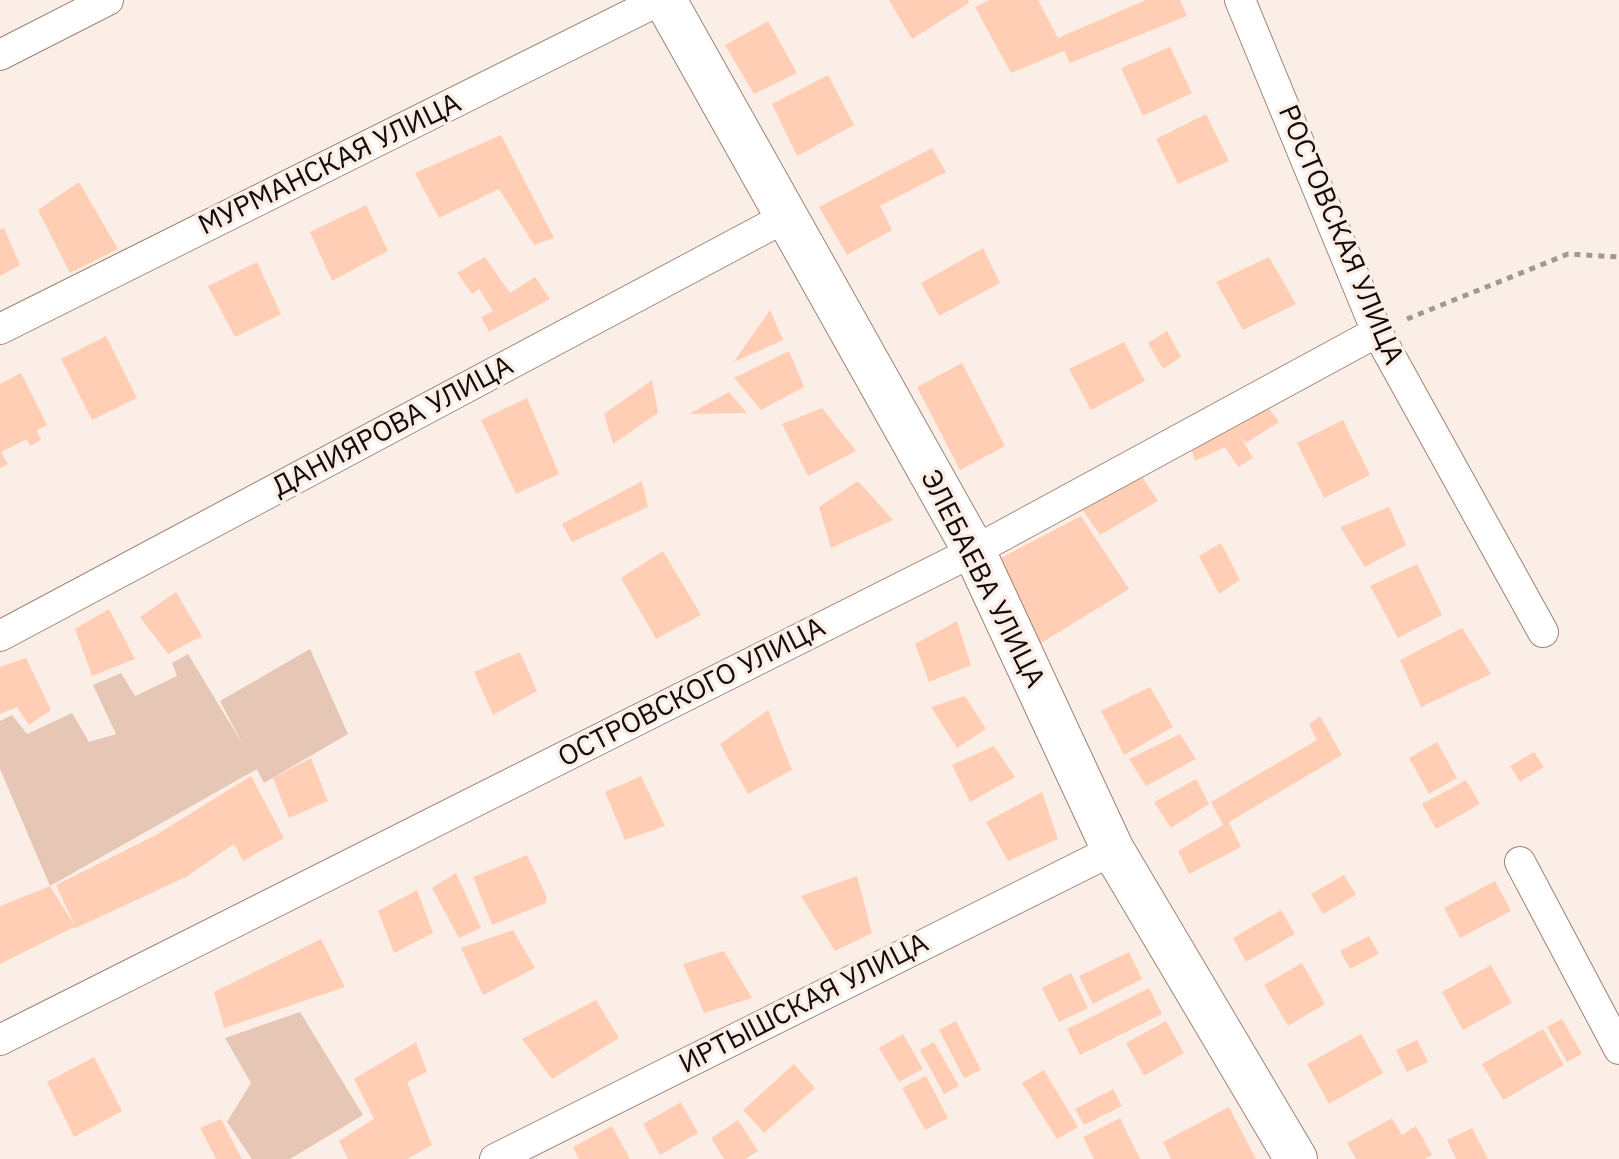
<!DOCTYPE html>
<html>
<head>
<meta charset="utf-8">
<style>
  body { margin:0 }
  canvas { display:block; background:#fbeee7 }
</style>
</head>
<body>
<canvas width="1619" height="1159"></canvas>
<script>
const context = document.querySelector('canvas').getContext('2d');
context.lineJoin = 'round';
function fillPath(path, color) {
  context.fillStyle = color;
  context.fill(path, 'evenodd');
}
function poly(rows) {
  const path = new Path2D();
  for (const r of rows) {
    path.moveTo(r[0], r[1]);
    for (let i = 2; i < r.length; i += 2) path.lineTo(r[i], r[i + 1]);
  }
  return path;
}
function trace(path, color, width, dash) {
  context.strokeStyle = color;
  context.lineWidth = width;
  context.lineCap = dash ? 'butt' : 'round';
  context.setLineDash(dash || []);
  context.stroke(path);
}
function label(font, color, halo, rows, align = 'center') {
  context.font = font + ' "IBM Plex Sans",sans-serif';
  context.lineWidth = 7;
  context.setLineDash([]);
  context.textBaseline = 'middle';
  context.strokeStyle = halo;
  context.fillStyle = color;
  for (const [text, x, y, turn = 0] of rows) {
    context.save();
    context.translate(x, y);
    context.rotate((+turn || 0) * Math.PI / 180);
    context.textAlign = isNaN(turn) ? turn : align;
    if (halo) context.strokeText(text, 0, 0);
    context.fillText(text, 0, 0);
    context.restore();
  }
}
fillPath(poly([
  [310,649,348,734,264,783,257,769,50,886,0,769,0,721,12,715,27,734,72,713,89,742,116,734,93,685,121,673,135,696,177,676,172,663,188,654,243,745,220,701],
  [300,1012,363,1115,290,1159,252,1159,227,1122,251,1083,225,1038]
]), '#e6c6b5');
fillPath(poly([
  [889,0,968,0,969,3,912,39],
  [989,0,1038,0,1058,38,1146,0,1180,0,1187,16,1070,63,1064,51,1011,73,975,7],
  [768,21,797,73,754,94,725,45],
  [1170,47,1192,93,1143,116,1121,68],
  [828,75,854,125,797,156,772,104],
  [1206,114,1229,161,1178,184,1156,139],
  [501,135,554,238,534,245,499,189,439,218,415,173],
  [932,148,946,172,880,206,892,230,847,255,819,207],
  [79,182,118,249,70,273,38,210],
  [366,205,388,251,332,281,310,232],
  [4,228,20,265,0,276,0,230],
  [983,248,1000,283,939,316,921,283],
  [485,257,510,293,535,277,550,299,489,332,481,317,493,311,479,289,472,294,457,273],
  [1269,257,1296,304,1243,330,1216,282],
  [257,262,281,314,235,337,208,286],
  [770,310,783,340,734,362,742,350],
  [1167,331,1181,357,1163,369,1148,343],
  [106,336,137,398,92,420,61,359],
  [1124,342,1145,381,1091,410,1069,369],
  [789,351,804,387,761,410,734,378],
  [962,363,1005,446,960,470,917,387],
  [21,373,47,425,37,430,41,440,30,446,27,439,1,452,8,464,0,468,0,384],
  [652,380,658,413,613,444,604,414],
  [729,392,747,413,689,414],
  [527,398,559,474,516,494,481,420],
  [1265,403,1279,422,1246,443,1240,436,1253,458,1238,467,1225,447,1195,461,1191,448,1235,427,1230,420],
  [822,408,856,451,808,476,782,424],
  [1343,420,1370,475,1324,498,1297,443],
  [1141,475,1158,501,1100,535,1081,508],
  [642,481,648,507,572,542,562,524],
  [858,481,893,520,831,548,819,507],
  [1389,507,1406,545,1365,567,1340,527],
  [1081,516,1129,589,1038,645,995,561],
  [1221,543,1240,580,1219,594,1199,556],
  [663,551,701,615,656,639,621,578],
  [1417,564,1442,615,1398,638,1370,586],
  [176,592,202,636,168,654,140,617],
  [109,609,135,659,92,676,75,629],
  [957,621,971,665,929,682,915,644],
  [1462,628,1491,674,1421,707,1400,660],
  [520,652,537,691,493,715,474,672],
  [26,658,51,710,29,725,17,707,0,714,0,667],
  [1150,687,1173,727,1124,755,1101,711],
  [965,696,986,729,957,748,931,707],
  [768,710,792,770,748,794,720,744],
  [1320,716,1342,755,1229,822,1241,847,1189,874,1178,851,1223,825,1211,802,1317,740,1309,724],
  [1180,734,1196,759,1146,786,1129,759],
  [1437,742,1457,778,1429,794,1409,758],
  [994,746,1015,777,970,802,952,765],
  [1534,752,1544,767,1520,782,1510,766],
  [311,758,328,801,289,818,273,778],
  [251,776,284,838,243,861,234,844,186,877,76,928,56,885,156,835],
  [641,776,665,826,625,840,605,792],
  [1196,779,1209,804,1171,828,1154,802],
  [1466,780,1480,804,1436,829,1422,804],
  [1042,792,1058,839,1008,861,986,822],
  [527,855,546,895,546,903,492,925,473,877],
  [456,873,481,928,459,938,432,888],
  [1344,875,1356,895,1323,914,1311,894],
  [857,876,872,933,835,951,801,896],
  [1495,881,1511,911,1460,938,1444,908],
  [50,886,76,928,72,928,0,964,0,906],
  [417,890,433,933,394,953,378,911],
  [1281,910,1295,934,1246,962,1233,938],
  [513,930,535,968,483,995,461,948],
  [1369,936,1379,954,1350,969,1340,951],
  [321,939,345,987,224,1028,214,992],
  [724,951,752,998,704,1013,683,964],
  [1129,952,1142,979,1093,1004,1079,976],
  [1302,963,1325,1004,1288,1026,1264,985],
  [1491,965,1512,1003,1463,1030,1442,992],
  [1071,973,1088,1008,1059,1022,1042,988],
  [1149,988,1162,1014,1080,1055,1067,1029],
  [596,1000,619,1038,552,1079,522,1039],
  [1562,1019,1582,1054,1567,1062,1547,1027],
  [956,1021,981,1070,964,1078,939,1030],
  [1166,1021,1184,1053,1144,1076,1126,1043],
  [1543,1029,1564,1065,1503,1100,1482,1064],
  [903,1034,923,1069,899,1082,879,1048],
  [1361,1034,1383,1073,1329,1104,1307,1064],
  [1417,1040,1428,1062,1407,1072,1396,1050],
  [416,1042,427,1072,407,1082,432,1145,407,1159,348,1159,339,1141,374,1119,354,1079],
  [934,1042,959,1086,944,1094,920,1050],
  [94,1057,122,1111,74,1137,47,1082],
  [794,1064,815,1088,764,1133,743,1110],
  [1044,1070,1078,1127,1057,1139,1022,1083],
  [926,1076,948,1118,925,1130,902,1088],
  [1113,1089,1122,1106,1084,1125,1075,1109],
  [681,1102,698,1133,660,1155,643,1124],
  [1229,1107,1256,1159,1171,1159,1163,1142],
  [1120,1118,1140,1159,1094,1159,1083,1137],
  [1392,1118,1402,1135,1416,1126,1432,1155,1424,1159,1356,1159,1347,1143],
  [221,1119,242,1159,216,1159,200,1128],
  [738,1120,758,1151,745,1159,724,1159,711,1138],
  [612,1126,630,1159,579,1159,573,1147],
  [1472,1128,1488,1159,1456,1159,1447,1140]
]), '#ffceb4');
const street = poly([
  [1240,0,1377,332,1543,632],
  [0,55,108,0],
  [0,329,660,0],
  [0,636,786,217],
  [1520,862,1619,1049],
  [0,1040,974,551,1377,332],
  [495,1159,1113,850]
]);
const secondary = poly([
  [665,0,974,551,1113,850,1296,1159]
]);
trace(street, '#a08374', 32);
trace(secondary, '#a08374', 44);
trace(poly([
  [1407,319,1568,254,1619,257]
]), '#a39791', 5, [6, 6]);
trace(street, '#fff', 30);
trace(secondary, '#fff', 42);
label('28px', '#150b06', '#fbeee7', [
  ["МУРМАНСКАЯ УЛИЦА",330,165,-26],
  ["РОСТОВСКАЯ УЛИЦА",1340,235,67],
  ["ДАНИЯРОВА УЛИЦА",393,427,-28],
  ["ЭЛЕБАЕВА УЛИЦА",982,579,63],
  ["ОСТРОВСКОГО УЛИЦА",692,693,-27],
  ["ИРТЫШСКАЯ УЛИЦА",804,1004,-27]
]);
</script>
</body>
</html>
